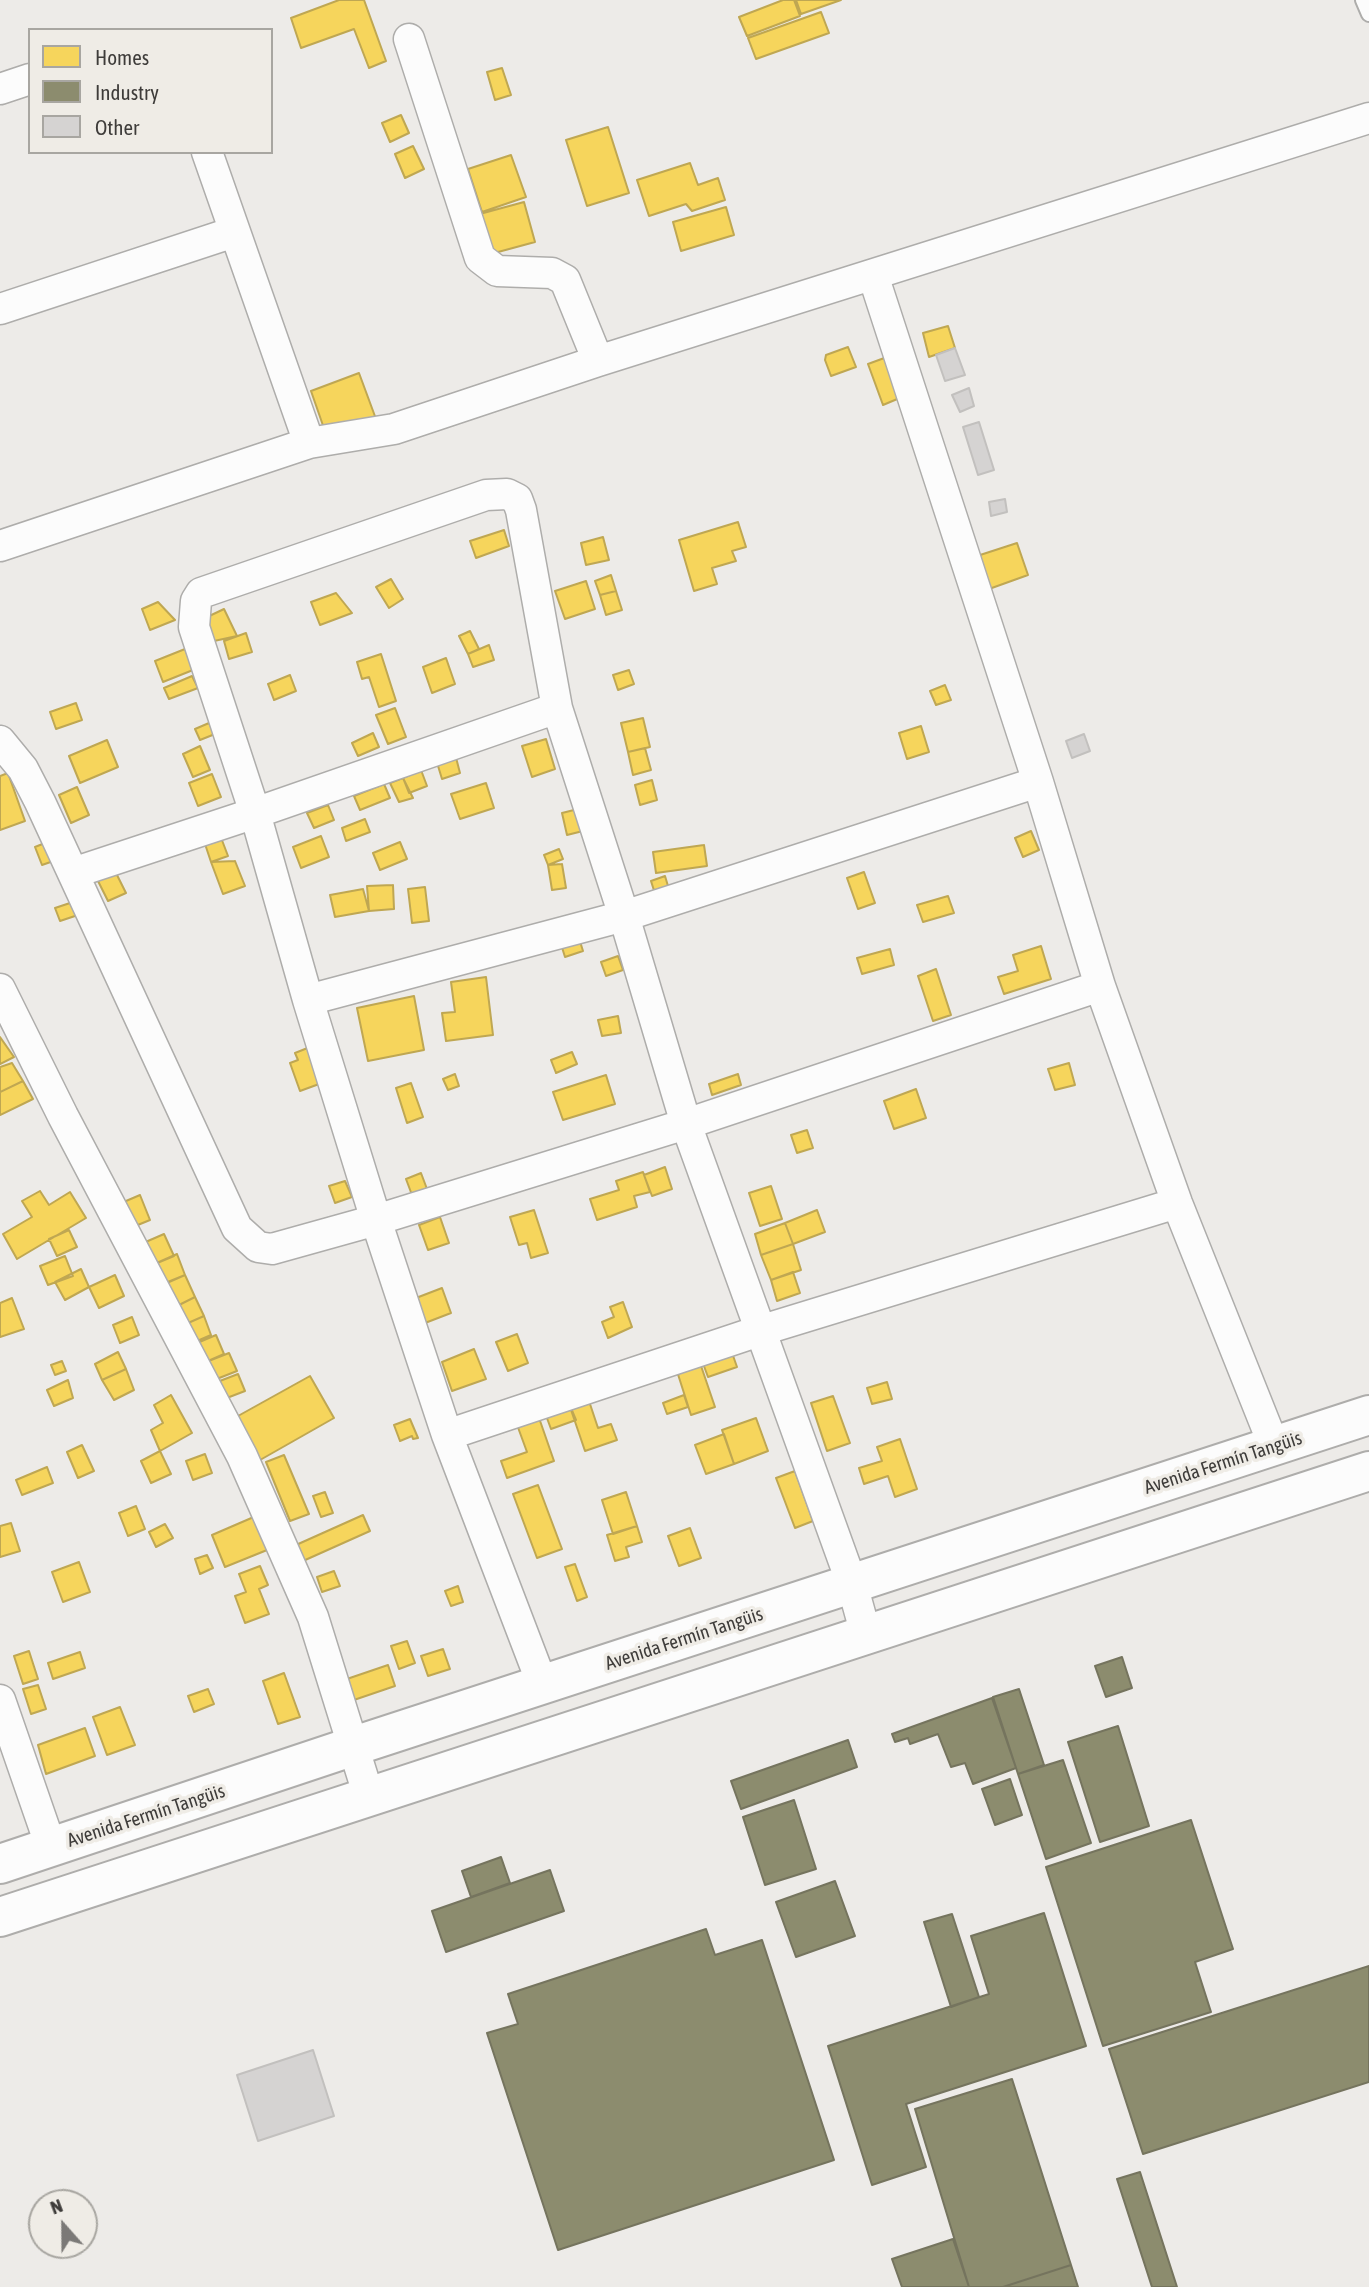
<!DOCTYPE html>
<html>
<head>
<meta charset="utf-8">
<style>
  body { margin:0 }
  #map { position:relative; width:1369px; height:2287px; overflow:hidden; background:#edebe8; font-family:"Asap Condensed",sans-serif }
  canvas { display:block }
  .legend { position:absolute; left:28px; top:28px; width:245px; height:126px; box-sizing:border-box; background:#efece6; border:2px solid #a8a6a1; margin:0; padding:9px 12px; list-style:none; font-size:21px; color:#3e3c3a }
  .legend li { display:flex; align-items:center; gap:14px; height:35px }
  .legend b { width:35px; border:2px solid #a8a6a1 }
  .north { position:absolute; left:28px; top:2189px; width:70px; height:70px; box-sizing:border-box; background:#efece6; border:2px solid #a8a6a1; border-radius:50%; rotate:339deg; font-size:19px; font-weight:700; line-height:28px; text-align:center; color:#3e3c3a }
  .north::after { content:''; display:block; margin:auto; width:24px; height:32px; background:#7b7977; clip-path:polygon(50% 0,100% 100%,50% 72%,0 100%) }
</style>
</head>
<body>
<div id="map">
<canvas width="1369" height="2287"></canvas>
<ul class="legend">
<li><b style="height:19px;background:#f6d55c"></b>Homes</li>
<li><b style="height:19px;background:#8c8c6e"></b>Industry</li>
<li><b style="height:19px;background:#d5d3d2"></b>Other</li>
</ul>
<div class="north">N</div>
</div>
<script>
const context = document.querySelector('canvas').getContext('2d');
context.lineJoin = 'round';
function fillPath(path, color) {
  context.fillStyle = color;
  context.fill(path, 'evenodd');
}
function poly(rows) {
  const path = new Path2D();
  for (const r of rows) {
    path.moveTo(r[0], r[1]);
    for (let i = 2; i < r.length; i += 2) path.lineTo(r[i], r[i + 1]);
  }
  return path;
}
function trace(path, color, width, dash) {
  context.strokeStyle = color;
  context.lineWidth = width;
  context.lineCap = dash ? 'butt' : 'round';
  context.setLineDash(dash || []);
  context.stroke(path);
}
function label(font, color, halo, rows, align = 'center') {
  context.font = font + ' "Asap Condensed",sans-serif';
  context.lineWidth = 7;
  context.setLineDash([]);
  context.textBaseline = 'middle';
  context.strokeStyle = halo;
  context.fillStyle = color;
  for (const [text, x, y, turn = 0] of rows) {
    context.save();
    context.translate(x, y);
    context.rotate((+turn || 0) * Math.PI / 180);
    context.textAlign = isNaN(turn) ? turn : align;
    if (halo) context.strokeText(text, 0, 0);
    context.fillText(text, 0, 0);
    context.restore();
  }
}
const homes = poly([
  [339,0,364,0,386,61,369,68,354,29,301,48,291,18,339,0],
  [783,0,794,0,800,16,747,36,739,17,783,0],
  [796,0,841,0,801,14,796,0],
  [821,12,829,33,756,59,748,38,821,12],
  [502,68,511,95,495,100,487,72,502,68],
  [401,115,409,133,390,142,382,123,401,115],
  [608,127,629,193,587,206,566,140,608,127],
  [413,146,424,169,405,178,395,154,413,146],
  [511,155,526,197,482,212,468,169,511,155],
  [690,163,698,185,718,178,725,200,692,211,686,204,649,216,637,180,690,163],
  [524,202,535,242,487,255,476,215,524,202],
  [726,207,734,235,681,251,673,222,726,207],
  [948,326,955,348,929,357,923,333,948,326],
  [848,347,856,367,831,376,825,360,826,355,848,347],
  [887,357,902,397,883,405,868,364,887,357],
  [359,373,376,419,327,437,311,391,359,373],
  [738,522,746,547,732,551,736,561,712,568,717,584,694,591,679,540,738,522],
  [504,530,509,546,476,558,470,541,504,530],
  [603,537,609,560,586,565,581,543,603,537],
  [1017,543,1028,575,989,589,977,556,1017,543],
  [611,575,616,591,600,595,595,581,611,575],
  [391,579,403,599,389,608,376,587,391,579],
  [586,581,595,609,565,619,555,591,586,581],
  [616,591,622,610,606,615,600,595,616,591],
  [336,593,352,613,320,625,311,602,336,593],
  [158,602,175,620,150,630,142,609,158,602],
  [224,609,237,636,214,641,203,619,224,609],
  [470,631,479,649,468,654,459,636,470,631],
  [246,633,252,652,229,659,224,641,246,633],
  [489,645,494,660,473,667,468,654,489,645],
  [185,649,193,670,163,682,155,661,185,649],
  [381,654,396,701,379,707,369,677,362,679,357,662,381,654],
  [446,658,455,684,432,693,423,667,446,658],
  [629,670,634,684,618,690,613,675,629,670],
  [290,675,296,691,274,700,268,684,290,675],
  [192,676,198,688,169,699,164,688,192,676],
  [945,685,951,700,936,705,930,691,945,685],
  [76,703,82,720,56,729,50,712,76,703],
  [395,708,406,737,388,744,376,715,395,708],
  [643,718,650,747,628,752,621,723,643,718],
  [209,723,215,734,200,740,195,729,209,723],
  [921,726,929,752,907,759,899,733,921,726],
  [373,733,379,747,358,756,352,743,373,733],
  [546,739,555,769,532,777,522,746,546,739],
  [107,740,118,767,80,783,69,756,107,740],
  [200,746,210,770,193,777,183,754,200,746],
  [645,748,651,770,633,775,628,752,645,748],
  [454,750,460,773,442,779,435,756,454,750],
  [421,770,427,786,409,793,403,778,421,770],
  [8,773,25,821,0,830,0,776,8,773],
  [212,774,221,797,198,806,189,783,212,774],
  [403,778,413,798,399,802,390,783,403,778],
  [652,780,657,800,640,805,635,785,652,780],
  [486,783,494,808,460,819,451,794,486,783],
  [384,784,390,798,360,810,354,796,384,784],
  [77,787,89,815,71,823,59,795,77,787],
  [328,805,334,820,314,828,307,813,328,805],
  [578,809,583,831,567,835,562,813,578,809],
  [365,819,370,832,346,841,342,828,365,819],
  [1031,831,1039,850,1023,857,1015,838,1031,831],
  [220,835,228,856,211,862,204,841,220,835],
  [321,836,329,857,301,868,293,847,321,836],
  [55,839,62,858,42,865,35,847,55,839],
  [400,842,407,859,380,870,373,853,400,842],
  [704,845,707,866,656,873,653,852,704,845],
  [559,849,563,859,548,865,544,855,559,849],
  [235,861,245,886,223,894,211,862,235,861],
  [562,864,566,888,552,890,548,865,562,864],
  [113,867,126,893,108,901,95,875,113,867],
  [864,872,875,903,858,909,847,878,864,872],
  [665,876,671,896,657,900,651,881,665,876],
  [393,885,394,909,369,911,367,886,393,885],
  [425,887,429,921,412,923,408,889,425,887],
  [363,889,369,911,335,917,330,895,363,889],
  [948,896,954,913,923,922,917,905,948,896],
  [73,902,78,915,60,921,55,908,73,902],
  [578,935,583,951,565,957,560,941,578,935],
  [1041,946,1051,979,1004,994,998,977,1018,971,1013,955,1041,946],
  [890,949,894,965,862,974,857,958,890,949],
  [618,956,623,970,606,976,601,962,618,956],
  [936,969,951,1015,933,1021,918,976,936,969],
  [486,977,493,1035,446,1041,442,1013,455,1012,451,982,486,977],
  [414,996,424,1050,368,1061,357,1008,414,996],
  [618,1016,621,1033,602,1036,598,1020,618,1016],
  [0,1037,14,1057,0,1064,0,1037],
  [310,1047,330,1080,300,1091,290,1063,298,1060,295,1053,310,1047],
  [572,1052,577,1064,556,1073,551,1060,572,1052],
  [12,1063,23,1081,0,1092,0,1067,12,1063],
  [1069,1063,1075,1085,1055,1090,1048,1069,1069,1063],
  [455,1074,459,1086,448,1090,443,1079,455,1074],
  [738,1074,741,1085,712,1095,709,1084,738,1074],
  [606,1075,615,1104,563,1120,553,1092,606,1075],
  [23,1081,33,1099,0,1115,0,1092,23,1081],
  [411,1083,423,1117,407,1123,396,1088,411,1083],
  [916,1089,926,1118,894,1129,884,1101,916,1089],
  [807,1130,813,1148,797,1153,791,1135,807,1130],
  [665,1167,672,1189,652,1196,644,1175,665,1167],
  [643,1172,650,1192,634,1196,637,1207,597,1220,590,1199,619,1190,616,1181,643,1172],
  [421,1173,427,1189,412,1195,406,1179,421,1173],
  [345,1181,352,1197,335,1203,329,1186,345,1181],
  [771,1186,782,1219,760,1226,749,1193,771,1186],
  [40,1191,49,1205,70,1192,86,1218,17,1259,3,1234,32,1217,22,1201,40,1191],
  [140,1195,150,1220,128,1229,119,1204,140,1195],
  [534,1210,548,1253,531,1258,527,1243,519,1245,510,1217,534,1210],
  [817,1210,825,1232,793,1244,785,1223,817,1210],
  [440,1217,449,1243,428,1250,419,1225,440,1217],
  [785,1223,793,1244,761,1255,755,1234,785,1223],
  [69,1230,77,1247,57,1256,49,1239,69,1230],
  [164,1234,174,1256,150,1266,141,1244,164,1234],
  [793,1244,801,1270,771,1280,761,1255,793,1244],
  [177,1254,185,1275,158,1286,150,1266,177,1254],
  [65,1256,73,1276,48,1285,40,1266,65,1256],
  [81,1269,89,1287,65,1300,55,1282,81,1269],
  [793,1272,800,1293,777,1301,771,1280,793,1272],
  [115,1275,124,1296,99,1308,89,1287,115,1275],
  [185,1275,195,1297,171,1309,160,1286,185,1275],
  [442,1288,451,1313,425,1323,416,1298,442,1288],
  [195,1297,204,1316,179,1327,171,1309,195,1297],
  [12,1298,24,1329,0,1337,0,1303,12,1298],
  [623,1302,632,1327,608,1338,602,1322,614,1317,610,1307,623,1302],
  [204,1316,211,1335,188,1345,179,1327,204,1316],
  [132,1317,139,1335,120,1343,113,1325,132,1317],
  [517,1334,528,1363,508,1371,496,1342,517,1334],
  [216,1335,224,1354,199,1365,190,1346,216,1335],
  [730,1347,737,1367,708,1377,701,1358,730,1347],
  [474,1349,486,1379,452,1391,442,1362,474,1349],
  [118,1352,126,1369,102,1380,95,1364,118,1352],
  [229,1353,237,1371,209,1382,201,1364,229,1353],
  [698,1357,715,1407,691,1415,675,1365,698,1357],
  [62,1361,66,1371,55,1375,51,1365,62,1361],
  [126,1369,134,1390,114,1400,102,1380,126,1369],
  [238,1374,245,1391,219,1401,212,1384,238,1374],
  [310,1376,334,1418,253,1464,229,1421,310,1376],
  [68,1380,73,1398,54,1406,47,1390,68,1380],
  [887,1382,892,1399,872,1404,867,1388,887,1382],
  [171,1395,192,1433,160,1451,151,1430,163,1423,154,1405,171,1395],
  [587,1395,598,1428,611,1424,617,1440,585,1451,568,1401,587,1395],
  [684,1395,688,1407,667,1414,663,1403,684,1395],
  [833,1396,850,1443,827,1451,811,1403,833,1396],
  [568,1401,576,1420,551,1429,544,1410,568,1401],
  [538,1415,554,1461,507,1478,501,1461,527,1452,516,1422,538,1415],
  [756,1418,768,1451,734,1464,722,1430,756,1418],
  [410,1419,418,1438,413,1439,412,1436,400,1441,394,1425,410,1419],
  [724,1434,734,1464,706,1474,695,1445,724,1434],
  [900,1439,917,1489,895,1497,888,1476,864,1484,859,1468,882,1461,877,1447,900,1439],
  [82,1445,94,1471,78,1478,67,1452,82,1445],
  [160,1451,171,1474,151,1483,141,1461,160,1451],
  [205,1454,212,1473,193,1480,186,1461,205,1454],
  [284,1455,309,1514,290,1521,266,1462,284,1455],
  [47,1467,53,1483,22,1495,16,1480,47,1467],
  [795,1471,813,1521,795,1528,776,1478,795,1471],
  [538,1485,562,1549,537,1558,513,1494,538,1485],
  [325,1492,333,1513,321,1517,313,1496,325,1492],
  [626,1492,637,1526,613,1534,602,1500,626,1492],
  [136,1506,145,1529,128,1536,119,1513,136,1506],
  [263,1513,277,1546,225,1567,212,1535,263,1513],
  [363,1515,370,1531,303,1561,296,1545,363,1515],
  [11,1523,20,1551,0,1557,0,1526,11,1523],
  [165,1524,173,1538,156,1547,149,1532,165,1524],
  [637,1526,642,1542,626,1547,629,1557,615,1561,607,1535,637,1526],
  [690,1528,701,1558,679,1566,668,1536,690,1528],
  [207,1555,213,1568,200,1574,195,1559,207,1555],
  [79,1562,90,1592,63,1602,52,1572,79,1562],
  [575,1564,587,1597,577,1601,565,1567,575,1564],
  [260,1566,268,1585,259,1589,269,1614,245,1623,235,1596,246,1592,239,1574,260,1566],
  [334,1571,340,1586,322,1592,317,1577,334,1571],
  [458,1586,463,1602,451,1606,445,1591,458,1586],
  [407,1641,415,1663,399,1669,391,1646,407,1641],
  [443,1649,450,1669,428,1676,421,1656,443,1649],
  [29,1651,38,1679,23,1684,14,1656,29,1651],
  [80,1652,85,1668,53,1679,48,1663,80,1652],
  [388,1665,395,1686,348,1702,341,1681,388,1665],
  [284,1673,300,1717,278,1724,263,1681,284,1673],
  [38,1685,46,1709,31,1714,23,1689,38,1685],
  [208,1689,214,1704,194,1712,188,1696,208,1689],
  [120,1707,135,1745,107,1755,93,1717,120,1707],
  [85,1728,95,1756,46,1774,38,1745,85,1728]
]);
fillPath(homes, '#f6d55c');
trace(homes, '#bfa752', 2);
const industry = poly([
  [1122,1657,1132,1688,1106,1697,1095,1666,1122,1657],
  [1019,1689,1044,1765,1018,1774,993,1697,1019,1689],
  [992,1698,1016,1768,973,1784,965,1763,951,1767,938,1734,910,1744,908,1738,895,1742,892,1734,992,1698],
  [1118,1726,1149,1826,1100,1842,1068,1742,1118,1726],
  [848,1740,857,1767,741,1809,731,1781,848,1740],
  [1063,1760,1091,1843,1046,1859,1018,1774,1063,1760],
  [1010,1779,1022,1815,995,1825,982,1789,1010,1779],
  [794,1800,816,1869,765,1885,743,1817,794,1800],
  [1191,1820,1233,1949,1195,1962,1211,2012,1103,2046,1046,1867,1191,1820],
  [501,1857,510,1883,471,1897,462,1871,501,1857],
  [550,1870,564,1911,446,1952,432,1911,550,1870],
  [835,1881,855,1936,796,1957,776,1902,835,1881],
  [1044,1913,1086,2046,906,2104,926,2167,872,2185,828,2046,989,1994,971,1936,1044,1913],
  [952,1914,979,1997,951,2007,924,1922,952,1914],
  [706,1929,715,1955,762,1940,834,2160,558,2250,487,2033,518,2024,508,1994,706,1929],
  [1369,1966,1369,2082,1143,2154,1109,2049,1369,1966],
  [1012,2079,1071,2265,1003,2287,969,2287,915,2109,1012,2079],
  [1140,2172,1177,2287,1152,2287,1117,2179,1140,2172],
  [953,2239,969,2287,902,2287,892,2259,953,2239],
  [1071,2265,1078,2287,1003,2287,1071,2265]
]);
fillPath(industry, '#8c8c6e');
trace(industry, '#75745e', 2);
const building = poly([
  [955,348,965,375,945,381,936,355,955,348],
  [969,388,974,406,960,412,952,395,969,388],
  [979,422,994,470,978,475,963,427,979,422],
  [1005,499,1007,512,991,516,989,502,1005,499],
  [1084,734,1090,751,1072,758,1066,741,1084,734],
  [313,2050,334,2116,258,2141,237,2075,313,2050]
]);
fillPath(building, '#d5d3d2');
trace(building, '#c2c0be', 2);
const service = poly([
  [1363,0,1369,14]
]);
const minor = poly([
  [409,39,480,258,497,271,552,273,565,280,598,361],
  [0,89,30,79],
  [207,152,309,443],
  [873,275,1038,782,1100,986,1177,1203,1274,1446],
  [0,309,234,232],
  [0,546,309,443,394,429,598,361,1369,118],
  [0,741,23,769,40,802,237,1228,258,1247,272,1249,376,1220,686,1124,1100,986],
  [73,873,255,813,557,708],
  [0,989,63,1116,242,1456,313,1617,369,1797],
  [308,1000,255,813,194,627,196,601,201,593,486,495,507,494,517,499,521,510,557,708,624,916,686,1124,852,1584,866,1635],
  [447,1435,759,1331,1177,1203],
  [543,1686,447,1435,376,1220,308,1000,624,916,1038,782],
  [0,1700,51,1847]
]);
const primary = poly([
  [0,1864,354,1746,1369,1415],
  [0,1917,1369,1471]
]);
trace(service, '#aeadab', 18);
trace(minor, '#aeadab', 33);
trace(primary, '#aeadab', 42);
trace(service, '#fcfcfc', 14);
trace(minor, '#fcfcfc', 30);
trace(primary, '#fcfcfc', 38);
label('19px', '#3e3c3a', '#efece6', [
  ["Avenida Fermín Tangüis",1223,1463,-18],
  ["Avenida Fermín Tangüis",684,1639,-18],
  ["Avenida Fermín Tangüis",146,1816,-18]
]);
</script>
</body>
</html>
